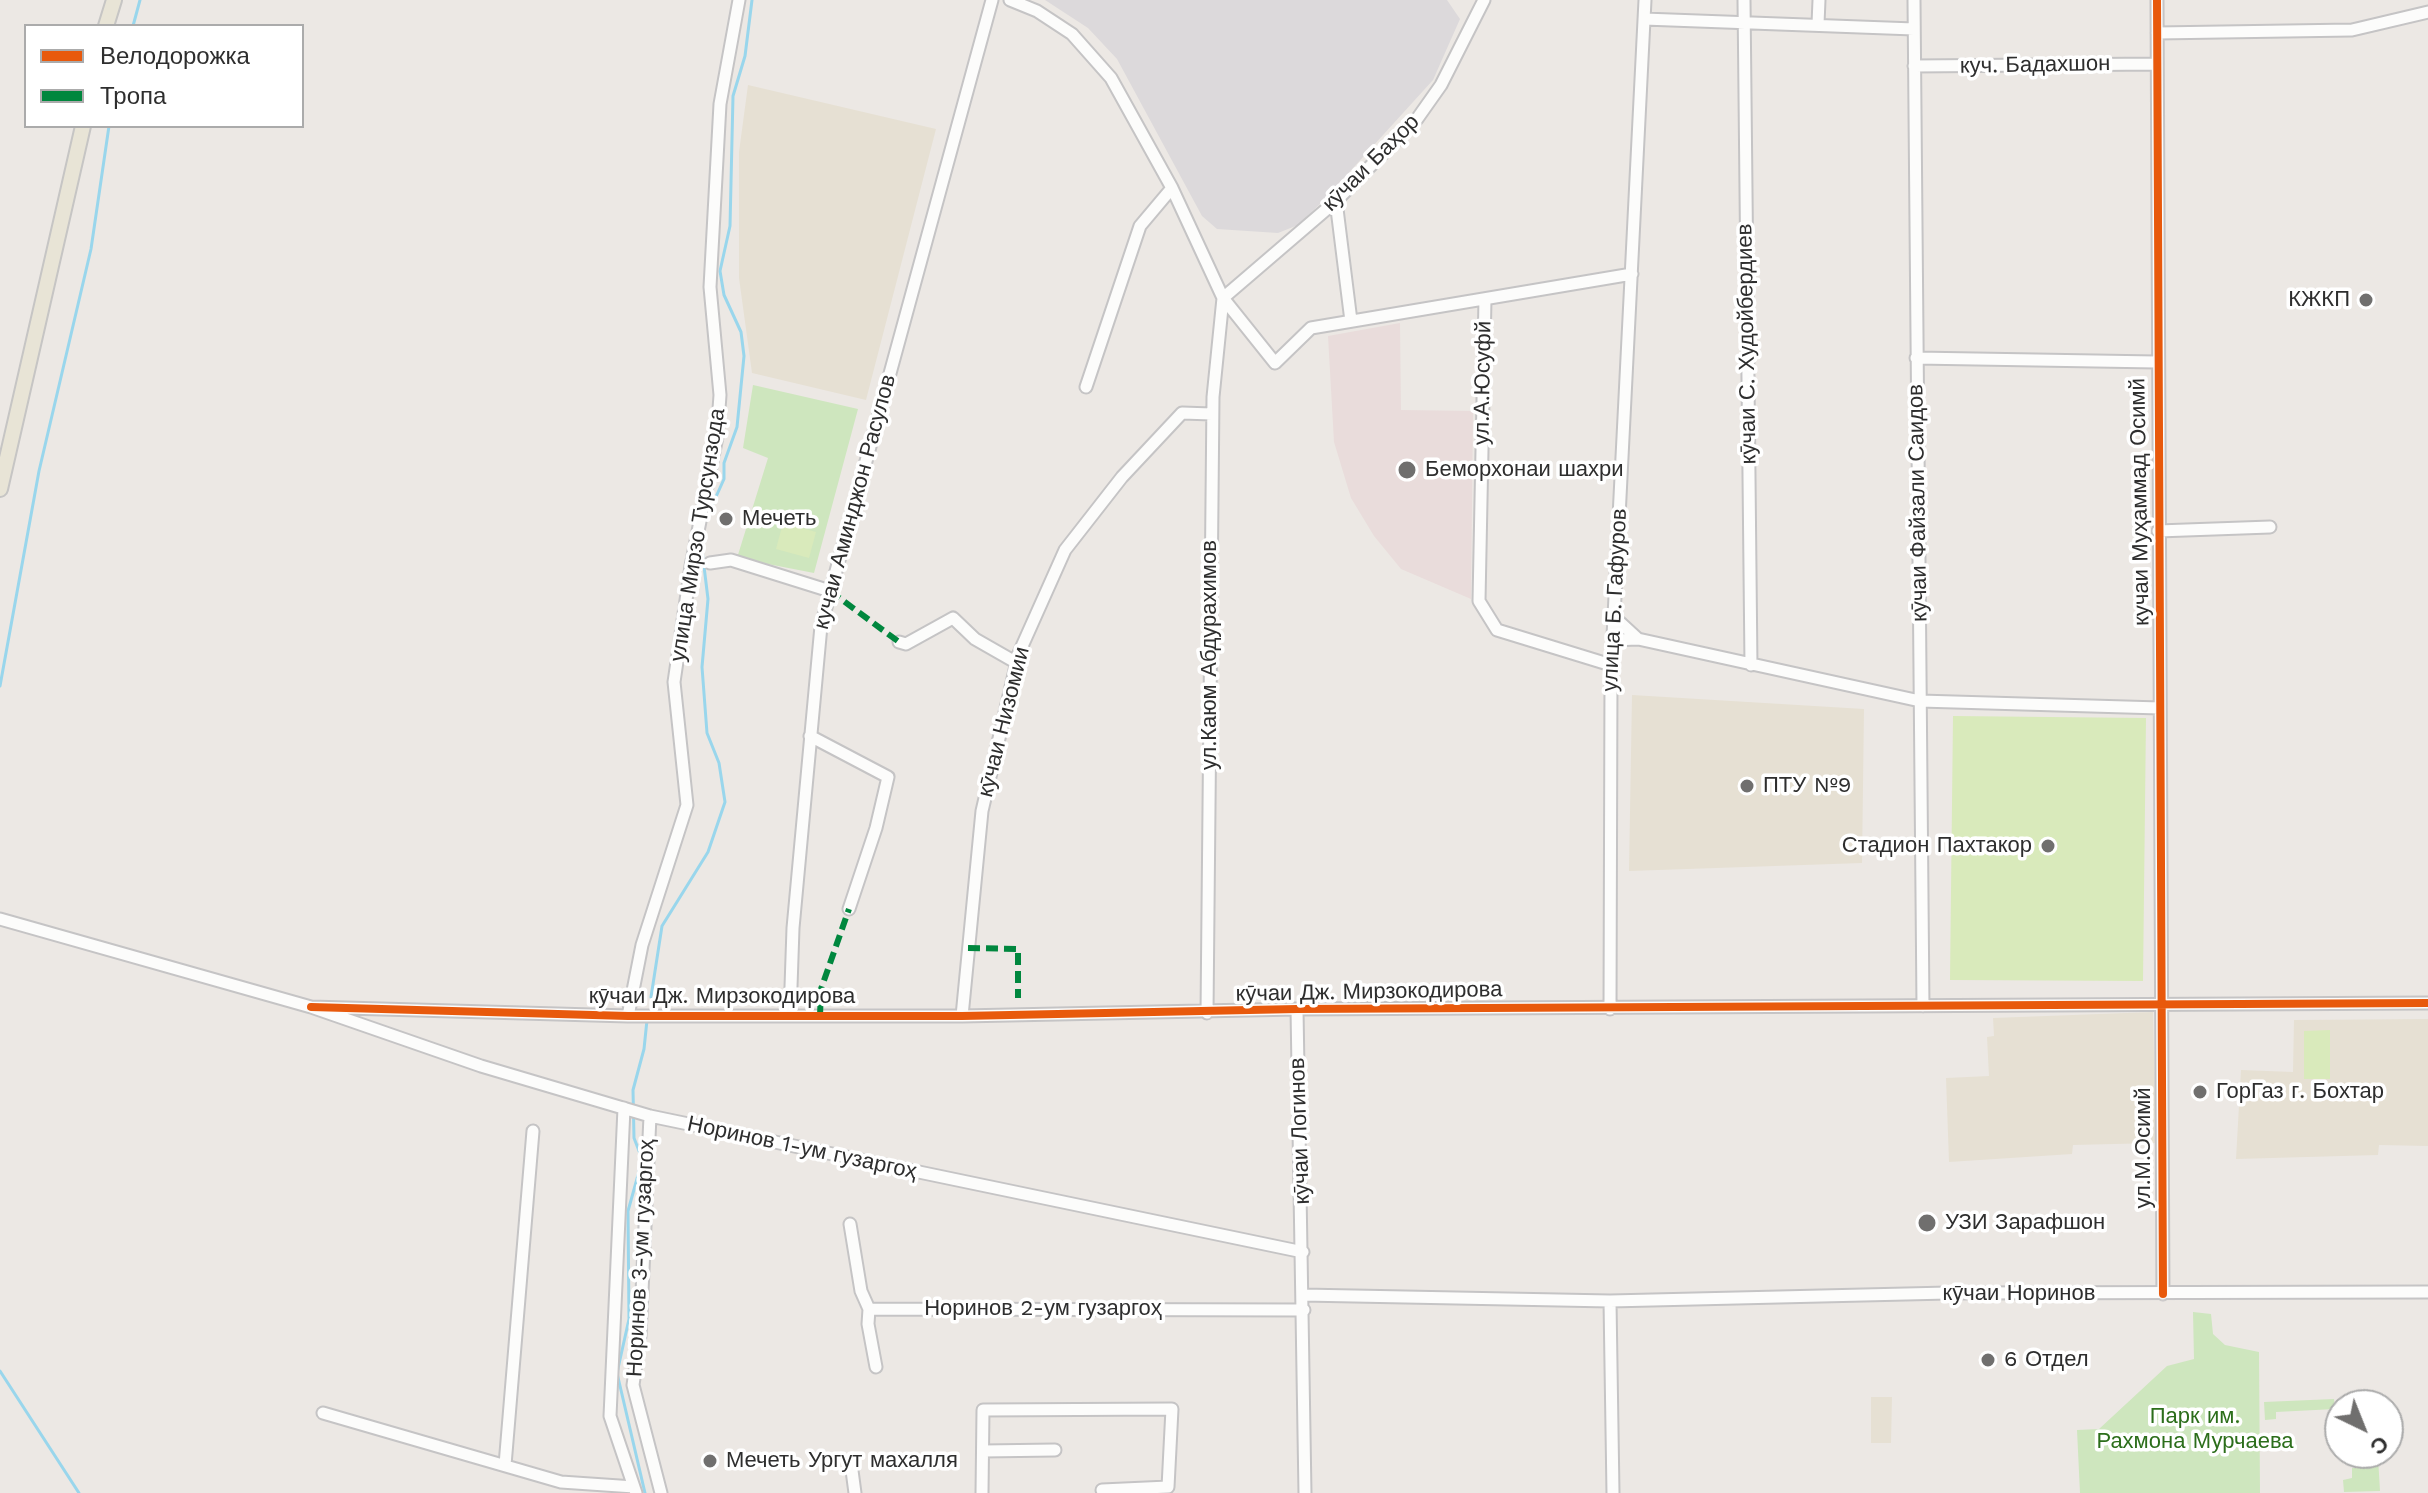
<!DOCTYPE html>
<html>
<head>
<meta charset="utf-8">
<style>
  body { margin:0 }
  #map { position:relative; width:2428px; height:1493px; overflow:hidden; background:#ece8e4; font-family:"Work Sans",sans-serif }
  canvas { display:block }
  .legend { position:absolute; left:24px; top:24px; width:280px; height:104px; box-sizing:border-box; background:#fff; border:2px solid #ababab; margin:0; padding:10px 14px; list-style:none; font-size:24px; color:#2e2e2e }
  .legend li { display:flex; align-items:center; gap:16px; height:40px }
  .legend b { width:40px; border:2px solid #ababab }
  .north { position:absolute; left:2324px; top:1389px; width:80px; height:80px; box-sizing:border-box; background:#fff; border:2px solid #ababab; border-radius:50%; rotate:137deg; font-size:22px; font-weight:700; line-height:32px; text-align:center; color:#2e2e2e }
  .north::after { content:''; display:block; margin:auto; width:28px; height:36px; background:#706f6e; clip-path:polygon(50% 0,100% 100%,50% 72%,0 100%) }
</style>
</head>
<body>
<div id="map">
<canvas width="2428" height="1493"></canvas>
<ul class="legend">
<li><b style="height:10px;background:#e8590c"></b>Велодорожка</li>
<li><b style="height:10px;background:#00873e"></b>Тропа</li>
</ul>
<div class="north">С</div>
</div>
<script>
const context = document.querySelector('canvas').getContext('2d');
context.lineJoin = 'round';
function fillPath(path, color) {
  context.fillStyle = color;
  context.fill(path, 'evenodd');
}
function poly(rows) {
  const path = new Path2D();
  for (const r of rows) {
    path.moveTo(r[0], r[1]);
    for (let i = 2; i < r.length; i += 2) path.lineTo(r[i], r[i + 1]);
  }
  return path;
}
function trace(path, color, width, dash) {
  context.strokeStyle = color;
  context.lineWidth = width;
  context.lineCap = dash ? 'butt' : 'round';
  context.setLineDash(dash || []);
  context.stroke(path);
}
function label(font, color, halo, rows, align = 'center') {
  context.font = font + ' "Work Sans",sans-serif';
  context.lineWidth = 7;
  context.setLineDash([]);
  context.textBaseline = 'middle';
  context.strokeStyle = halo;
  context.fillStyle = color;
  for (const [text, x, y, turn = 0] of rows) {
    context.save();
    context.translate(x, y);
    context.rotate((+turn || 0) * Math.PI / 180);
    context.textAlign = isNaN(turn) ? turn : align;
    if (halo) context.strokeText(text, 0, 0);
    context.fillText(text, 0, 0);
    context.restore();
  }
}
fillPath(poly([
  [1045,0,1447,0,1460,19,1433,80,1324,200,1298,225,1278,233,1217,229,1202,216,1117,59,1088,28]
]), '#dcd9db');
fillPath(poly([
  [748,85,936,129,866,400,752,373,739,278,739,152],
  [1632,695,1864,709,1862,863,1629,871],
  [2153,1012,2156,1143,2073,1145,2072,1154,1949,1162,1946,1078,1989,1076,1987,1037,1994,1036,1993,1018],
  [2428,1019,2428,1146,2379,1145,2378,1155,2236,1159,2241,1070,2293,1072,2294,1020],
  [1871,1397,1892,1397,1891,1443,1871,1443]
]), '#e6e0d3');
fillPath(poly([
  [1400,323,1401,410,1473,411,1471,599,1401,569,1374,536,1351,498,1334,442,1328,336]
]), '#e9dcdb');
fillPath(poly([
  [753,385,858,409,814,573,737,558,768,458,743,448],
  [2193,1312,2211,1314,2213,1334,2225,1345,2259,1352,2260,1493,2080,1493,2077,1430,2099,1429,2167,1366,2194,1359],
  [2334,1399,2335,1409,2276,1412,2276,1419,2265,1420,2264,1402],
  [2378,1457,2380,1491,2344,1492,2343,1480,2352,1478,2352,1468,2359,1468,2359,1459]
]), '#cee6be');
fillPath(poly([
  [783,523,816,532,809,558,776,549],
  [1953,716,2146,718,2143,981,1950,980],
  [2330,1030,2330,1079,2304,1079,2304,1031]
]), '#d9eabb');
trace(poly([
  [133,26,140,0],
  [706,519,724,479,724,463,737,427,744,356,741,332,724,295,720,271,730,226,733,96,745,56,752,0],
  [0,686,39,471,91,249,109,126],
  [651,997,662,926,708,852,725,802,719,763,707,733,702,667,708,599,701,542],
  [0,1371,79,1493],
  [645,1493,617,1373,629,1319,628,1211,640,1168,641,1156,634,1138,633,1090,644,1049,647,1020]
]), '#99d6ec', 3);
const minor = poly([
  [1010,0,1037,11,1072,34,1111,78,1172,188,1223,298,1275,363,1311,328,1632,274],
  [1744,0,1751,665],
  [1914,0,1923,1006],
  [2157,0,2163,1294],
  [1644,19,1914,29],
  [1818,24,1819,0],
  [2157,33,2352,30,2428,12],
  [1914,66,2157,64],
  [1336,201,1351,321],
  [1485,299,1479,601,1497,630,1611,665],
  [1916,358,2156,362],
  [1086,387,1140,226,1172,188],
  [2158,531,2270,527],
  [710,563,731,560,830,591],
  [1613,616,1638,639],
  [1613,640,1638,639,1920,701,2160,708],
  [899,642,906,644,953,618,975,639,1017,663],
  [810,736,888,777,876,828,849,909],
  [0,919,311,1007,481,1066,650,1116,1303,1252],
  [311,1007,628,1016,962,1016,1297,1009,2428,1003],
  [1297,1009,1305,1493],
  [1610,1009,1611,676,1645,0],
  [1207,1013,1213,397,1223,298,1336,201,1417,119,1441,85,1484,0],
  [628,1016,642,945,687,805,674,682,691,566,717,437,720,395,710,287,720,104,739,0],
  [790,1016,793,928,821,626,992,0],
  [962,1016,982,811,1019,653,1065,550,1122,477,1182,413,1212,414],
  [624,1108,610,1416,636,1493],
  [650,1116,640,1336,633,1385,661,1493],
  [850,1224,861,1291,869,1309,1304,1310],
  [1303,1295,1610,1301,1948,1293,2428,1292],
  [1610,1301,1613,1493],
  [869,1309,868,1324,876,1367],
  [323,1413,561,1482,634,1487],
  [983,1451,1055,1450],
  [851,1463,855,1493],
  [505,1465,533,1131],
  [982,1493,983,1410,1172,1409,1168,1487,1102,1490]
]);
const major = poly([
  [106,26,114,0],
  [0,489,83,126]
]);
trace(minor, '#c5c4c5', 15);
trace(major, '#c6c5c4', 18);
trace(minor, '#fcfcfb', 11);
trace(major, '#e8e4d6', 14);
trace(poly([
  [830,591,899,642],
  [968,948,1018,949,1018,998],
  [820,1016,821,989,849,909]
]), '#00873e', 6, [12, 6]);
trace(poly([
  [2157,0,2163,1294],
  [311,1007,628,1016,962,1016,1297,1009,2428,1003]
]), '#e8590c', 8);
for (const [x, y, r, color] of [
  [2366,300,8,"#706f6e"],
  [1407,470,10,"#706f6e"],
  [726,519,8,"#706f6e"],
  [1747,786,8,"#706f6e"],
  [2048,846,8,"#706f6e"],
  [2200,1092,8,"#706f6e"],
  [1927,1223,10,"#706f6e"],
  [1988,1360,8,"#706f6e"],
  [710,1461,8,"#706f6e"]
]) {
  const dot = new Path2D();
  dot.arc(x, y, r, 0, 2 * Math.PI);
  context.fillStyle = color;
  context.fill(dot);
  trace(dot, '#fff', 3);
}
label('22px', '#2e2e2e', '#fff', [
  ["куч. Бадахшон",2035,65,-1],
  ["кӯчаи Баҳор",1371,163,-45],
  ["кӯчаи С. Худойбердиев",1747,344,-91],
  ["ул.А.Юсуфй",1483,383,-89],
  ["кучаи Аминджон Расулов",855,502,-75],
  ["кучаи Муҳаммад Осимй",2140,502,-91],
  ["кӯчаи Файзали Саидов",1918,503,-91],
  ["улица Мирзо Турсунзода",698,535,-81],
  ["улица Б. Гафуров",1615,600,-87],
  ["ул.Каюм Абдурахимов",1210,655,-90],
  ["кӯчаи Низомии",1004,722,-76],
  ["кӯчаи Дж. Мирзокодирова",1369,992,-1],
  ["кӯчаи Дж. Мирзокодирова",722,997],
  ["кӯчаи Логинов",1300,1131,-92],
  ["Норинов 1-ум гузаргоҳ",802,1148,12],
  ["ул.М.Осимй",2144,1148,-90],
  ["Норинов 3-ум гузаргоҳ",641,1258,-87],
  ["кӯчаи Норинов",2019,1294],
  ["Норинов 2-ум гузаргоҳ",1043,1309]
]);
label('22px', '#2e2e2e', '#fff', [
  ["КЖКП",2350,300,"right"],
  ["Беморхонаи шахри",1425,470],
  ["Мечеть",742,519],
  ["ПТУ №9",1763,786],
  ["Стадион Пахтакор",2032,846,"right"],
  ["ГорГаз г. Бохтар",2216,1092],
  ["УЗИ Зарафшон",1945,1223],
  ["6 Отдел",2004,1360],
  ["Мечеть Ургут махалля",726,1461]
], 'left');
label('22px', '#2c6e1b', '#fff', [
  ["Парк им.",2195,1417],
  ["Рахмона Мурчаева",2195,1442]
]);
</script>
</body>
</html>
